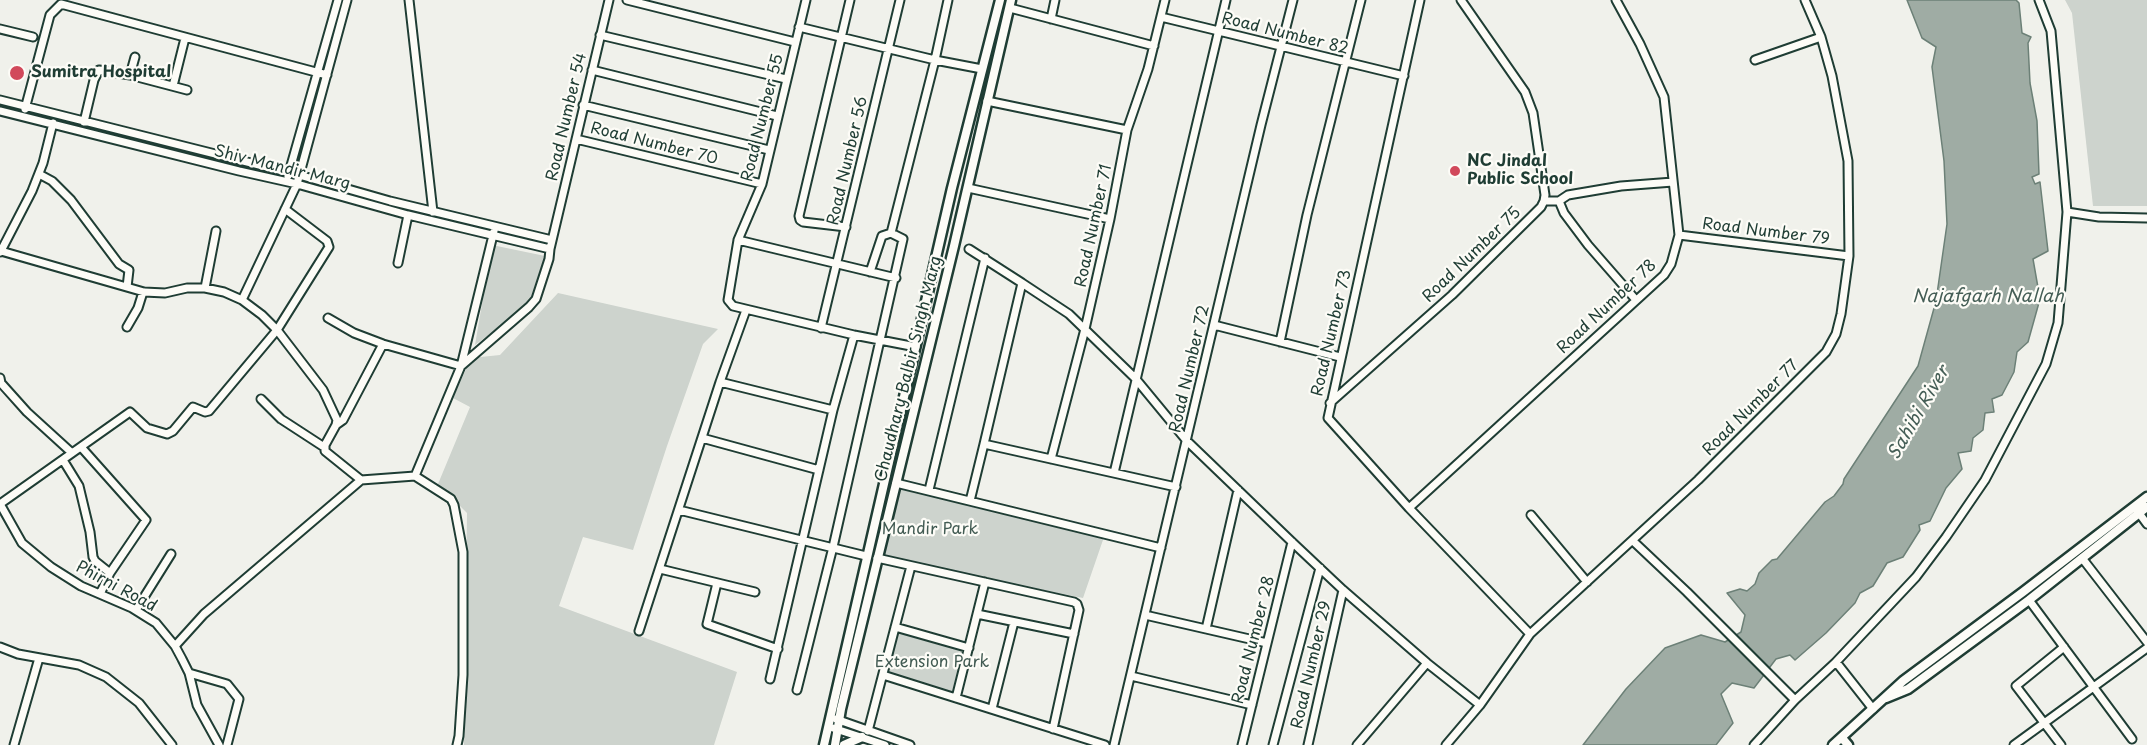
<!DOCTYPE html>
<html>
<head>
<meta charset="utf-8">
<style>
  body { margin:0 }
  canvas { display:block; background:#f0f1eb }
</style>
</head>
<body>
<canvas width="2147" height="745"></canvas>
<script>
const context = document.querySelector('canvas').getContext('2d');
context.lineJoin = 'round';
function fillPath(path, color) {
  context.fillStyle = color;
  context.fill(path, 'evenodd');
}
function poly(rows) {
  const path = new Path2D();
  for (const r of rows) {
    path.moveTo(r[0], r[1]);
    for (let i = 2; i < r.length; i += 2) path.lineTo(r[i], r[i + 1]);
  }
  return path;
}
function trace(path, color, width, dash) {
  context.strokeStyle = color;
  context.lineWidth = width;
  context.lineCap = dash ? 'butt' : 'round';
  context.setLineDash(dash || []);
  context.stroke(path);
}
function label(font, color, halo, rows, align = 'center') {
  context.font = font + ' "Playpen Sans",sans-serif';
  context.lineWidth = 4.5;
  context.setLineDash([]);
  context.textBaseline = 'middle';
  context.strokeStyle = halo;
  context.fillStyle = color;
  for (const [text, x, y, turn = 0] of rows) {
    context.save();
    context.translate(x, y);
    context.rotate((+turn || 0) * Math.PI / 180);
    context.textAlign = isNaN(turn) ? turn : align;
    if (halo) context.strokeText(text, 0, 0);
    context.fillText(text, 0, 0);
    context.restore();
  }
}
fillPath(poly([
  [2065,0,2147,0,2147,206,2093,206,2072,13],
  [492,245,545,256,532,299,522,310,475,345],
  [558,293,718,329,703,344,667,446,633,550,583,537,559,606,737,672,714,745,464,745,467,513,438,484,470,407,453,398,471,358,500,355],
  [898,486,1104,537,1083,598,880,557],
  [895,627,969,648,954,694,887,673]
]), '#cdd3cd');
const water = poly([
  [1907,0,2016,0,2019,3,2022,33,2031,37,2028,43,2030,83,2037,121,2039,174,2032,177,2035,184,2040,182,2048,251,2033,259,2040,299,2028,342,2017,352,2014,372,2002,395,1992,399,1994,412,1985,413,1983,430,1973,438,1971,451,1958,453,1962,469,1946,488,1930,521,1919,525,1920,530,1903,557,1887,563,1873,586,1860,593,1855,603,1826,633,1795,660,1790,655,1776,659,1754,688,1732,683,1721,694,1733,723,1716,745,1583,745,1626,689,1665,648,1701,635,1725,642,1741,632,1745,615,1727,593,1740,589,1747,591,1755,584,1759,573,1772,560,1777,559,1825,502,1834,496,1843,484,1844,479,1918,366,1936,301,1947,224,1944,161,1932,67,1936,47,1922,38,1907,0]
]);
fillPath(water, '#9faca4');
trace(water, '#6c8077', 1.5);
const minor = poly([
  [409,0,433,212],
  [627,0,795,42],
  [1420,0,1328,418,1409,508,1530,634],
  [1010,8,1154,46],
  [1161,17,1404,76],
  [1051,19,1055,0],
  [799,27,935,60,982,69],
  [0,29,33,37],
  [600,35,786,79],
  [1755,60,1821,37],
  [592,70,777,116],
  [130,75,135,57],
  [173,86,185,38],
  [0,100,299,175,390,201,552,240],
  [987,101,1127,130],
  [583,105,769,150],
  [25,109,50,15,61,4,327,75],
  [0,111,239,171,297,184,408,215,550,249,609,0],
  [84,122,94,80,99,70,130,75,187,90],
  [576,139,762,184],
  [39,174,52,181,71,200,119,264,129,270,127,287],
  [288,176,338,0],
  [968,188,1110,219],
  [1544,201,1559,201,1568,195,1621,186,1673,182],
  [1559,201,1564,213,1588,245,1636,300],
  [2067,212,2099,217,2147,218],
  [846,227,803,222,800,220,799,216,850,0],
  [891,233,935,60,948,0],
  [1679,235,1849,256],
  [738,240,762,184,806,0],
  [969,249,1022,283,984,444,1176,487],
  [1,251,32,191,43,163,53,123],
  [0,252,1,251,144,292,165,293,187,288,205,288,224,292,242,300,262,315,277,330,323,390,337,420,336,425,325,445,325,451,361,480,415,476,451,499,454,505,463,552,463,675,459,736,457,745],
  [398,263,408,215],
  [896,278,738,240,728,300,733,306,854,335,916,347],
  [1022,283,1069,314,1135,378,1187,441,1292,542,1343,590,1427,663,1480,705],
  [205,288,216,231],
  [242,300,297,184,347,0],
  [328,318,354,333,383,344,461,366,529,307,536,299,549,259,550,249],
  [1214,325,1340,357],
  [127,327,138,308,143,292],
  [821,328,900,0],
  [1280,342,1307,215,1361,0],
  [0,378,1,383,27,412,72,453],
  [720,382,833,410],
  [261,399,281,419,324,447],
  [1330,403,1452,295,1541,207,1544,201,1545,195,1533,113,1525,92,1461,0],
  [336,425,343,420,383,344],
  [702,438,819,470],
  [81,447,146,520,110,573],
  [1051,459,1085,329,1110,219,1127,130,1148,69,1165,0],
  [63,460,79,486,90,532,93,557,95,561,110,573,100,594],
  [1114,473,1226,0],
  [415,476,461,366,494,231],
  [896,483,1161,548],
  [929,490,985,258],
  [970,501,984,444],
  [1409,508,1664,275,1671,264,1679,235,1664,97,1640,44,1616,0],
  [2136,509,2147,524],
  [679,510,866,556],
  [1531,515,1587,582],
  [1633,541,1687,592,1795,700],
  [877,558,1074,602,1077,604,1079,610,1053,729],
  [2082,558,2147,642],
  [660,569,755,592],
  [717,583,707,624,778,649],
  [2029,600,2132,739],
  [136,610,171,554],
  [977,614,1074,634],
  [1145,615,1267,643],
  [895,627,969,648],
  [1206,629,1238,490],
  [639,631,720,382,746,310],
  [175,646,204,614,361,480],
  [0,647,18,654,79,665,106,677,139,703,172,745],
  [1836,662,1916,577,1946,537,1985,480,2046,364,2058,323,2067,212,2051,31,2039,0],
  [189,673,227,684,239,699,227,745],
  [883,675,1105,745],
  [1131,676,1252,705],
  [770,679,833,410,854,335],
  [797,690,833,547,903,239,891,233,882,236,870,272],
  [956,698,985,582],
  [992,709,1014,622],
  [836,719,910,745],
  [833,728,885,745],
  [868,731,911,566],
  [14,745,39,658],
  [219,745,197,705,189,673,182,659,175,646,156,623,132,608,81,586,51,567,22,543,0,504,130,412,147,428,167,434,173,431,193,407,205,412,209,411,277,330,329,247,327,241,285,209],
  [1114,745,1261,125,1293,0],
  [1242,745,1292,542],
  [1273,745,1320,568],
  [1308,745,1343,590],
  [1357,745,1427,663],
  [1446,745,1480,705,1530,634,1698,480,1826,352,1836,334,1841,314,1849,256,1848,161,1832,76,1821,37,1805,0],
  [1754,745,1795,700,1836,662,1873,709],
  [2014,745,2147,648],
  [2061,745,2016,686,2064,647]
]);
const tertiary = poly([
  [1886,698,1908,689,2029,600,2147,507],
  [1842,738,1848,745],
  [824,745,952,188,1000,0],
  [835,745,841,709,954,246,1011,0],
  [844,745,862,737],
  [1833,745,1903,681,2023,592,2147,497]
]);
trace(minor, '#1f3d34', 11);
trace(tertiary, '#1f3d34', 13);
trace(minor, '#fdfcf7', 7);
trace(tertiary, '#fdfcf7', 8);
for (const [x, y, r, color] of [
  [17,73,8,"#d1495b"],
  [1455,171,6,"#d1495b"]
]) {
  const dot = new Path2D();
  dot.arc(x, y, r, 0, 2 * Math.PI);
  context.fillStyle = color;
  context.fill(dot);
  trace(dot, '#fdfcf7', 2);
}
label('16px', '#1f3d34', '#fdfcf7', [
  ["Road Number 82",1285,34,14],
  ["Road Number 54",567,117,-77],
  ["Road Number 55",763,118,-76],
  ["Road Number 70",654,144,14],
  ["Road Number 56",848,161,-77],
  ["Shiv Mandir Marg",282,168,14],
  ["Road Number 71",1094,226,-78],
  ["Road Number 79",1766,232,7],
  ["Road Number 75",1472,255,-44],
  ["Road Number 78",1607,307,-43],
  ["Road Number 73",1332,333,-77],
  ["Chaudhary Balbir Singh Marg",909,369,-76],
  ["Road Number 72",1190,369,-77],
  ["Road Number 77",1751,408,-45],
  ["Phirni Road",116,587,28],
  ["Road Number 28",1254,640,-76],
  ["Road Number 29",1312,665,-77]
]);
label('bold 16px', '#1f3d34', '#fdfcf7', [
  ["Sumitra Hospital",31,73],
  ["NC Jindal",1467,162],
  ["Public School",1467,180]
], 'left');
label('16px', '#425b53', '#fdfcf7', [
  ["Mandir Park",930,530],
  ["Extension Park",932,663]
]);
label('italic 18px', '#455e56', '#fdfcf7', [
  ["Najafgarh Nallah",1988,297],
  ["Sahibi River",1919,413,-60]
]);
</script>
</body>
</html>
